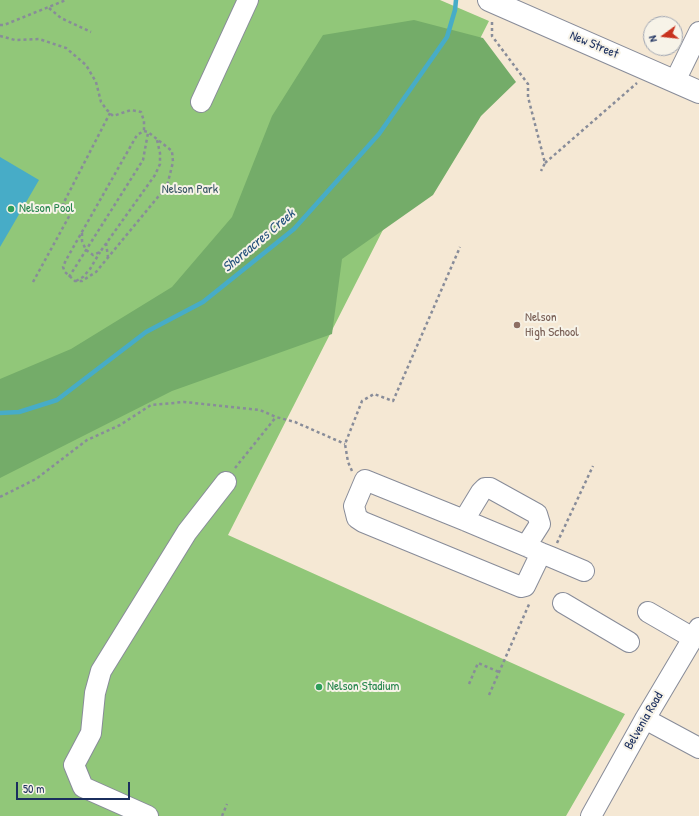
<!DOCTYPE html>
<html>
<head>
<meta charset="utf-8">
<style>
  body { margin:0 }
  #map { position:relative; width:699px; height:816px; overflow:hidden; background:#f5e8d4; font-family:"Patrick Hand",sans-serif }
  canvas { display:block }
  .north { position:absolute; left:643px; top:16px; width:40px; height:40px; box-sizing:border-box; background:#f7f3e8; border:1px solid #9fa5b1; border-radius:50%; rotate:255deg; font-size:11px; font-weight:700; line-height:16px; text-align:center; color:#1b2f5e }
  .north::after { content:''; display:block; margin:auto; width:14px; height:18px; background:#c8321e; clip-path:polygon(50% 0,100% 100%,50% 72%,0 100%) }
  .scale { position:absolute; left:16px; top:782px; width:114px; height:18px; box-sizing:border-box; border:2px solid #1b2f5e; border-top:0; padding-left:5px; font-size:12px; line-height:14px; white-space:nowrap; color:#1b2f5e; -webkit-text-stroke:3px #f7f3e8; paint-order:stroke }
</style>
</head>
<body>
<div id="map">
<canvas width="699" height="816"></canvas>
<div class="north">N</div>
<div class="scale">50 m</div>
</div>
<script>
const context = document.querySelector('canvas').getContext('2d');
context.lineJoin = 'round';
function fillPath(path, color) {
  context.fillStyle = color;
  context.fill(path, 'evenodd');
}
function poly(rows) {
  const path = new Path2D();
  for (const r of rows) {
    path.moveTo(r[0], r[1]);
    for (let i = 2; i < r.length; i += 2) path.lineTo(r[i], r[i + 1]);
  }
  return path;
}
function trace(path, color, width, dash) {
  context.strokeStyle = color;
  context.lineWidth = width;
  context.lineCap = dash ? 'butt' : 'round';
  context.setLineDash(dash || []);
  context.stroke(path);
}
function label(font, color, halo, rows, align = 'center') {
  context.font = font + ' "Patrick Hand",sans-serif';
  context.lineWidth = 4;
  context.setLineDash([]);
  context.textBaseline = 'middle';
  context.strokeStyle = halo;
  context.fillStyle = color;
  for (const [text, x, y, turn = 0] of rows) {
    context.save();
    context.translate(x, y);
    context.rotate((+turn || 0) * Math.PI / 180);
    context.textAlign = isNaN(turn) ? turn : align;
    if (halo) context.strokeText(text, 0, 0);
    context.fillText(text, 0, 0);
    context.restore();
  }
}
fillPath(poly([
  [0,0,440,0,489,21,228,535,625,714,566,816,0,816]
]), '#91c779');
fillPath(poly([
  [414,20,483,38,516,82,481,116,433,195,342,259,332,334,172,391,0,478,0,379,71,349,172,287,232,217,272,116,323,35]
]), '#74ac69');
fillPath(poly([
  [0,157,39,180,0,247]
]), '#47acc7');
trace(poly([
  [0,413,19,412,57,400,146,332,203,302,294,229,379,134,447,37,455,10,456,0]
]), '#47acc7', 4.5);
const minor = poly([
  [675,81,699,32],
  [201,102,248,0],
  [464,520,481,492,485,488,490,488,537,514,540,524,526,546],
  [541,553,527,582,525,586,521,587,363,522,357,518,354,506,365,480,464,520,526,546,541,553,551,557,584,571],
  [563,603,629,642],
  [648,612,693,638],
  [645,719,699,748],
  [148,816,83,787,74,765,91,733,95,693,101,671,187,532,226,482],
  [591,816,645,719,699,628]
]);
const major = poly([
  [489,0,699,92]
]);
trace(minor, '#888c99', 22);
trace(major, '#888c99', 24);
trace(poly([
  [49,8,61,18,91,32],
  [492,22,492,36,528,84,528,97,545,163,541,171],
  [0,25,4,25,66,0],
  [0,36,15,40,39,39,66,48,86,65,96,82,101,102,107,110,113,116,131,110,141,112,144,121,144,131],
  [144,131,148,132,172,151,173,162,167,186,96,272,82,281,75,281,65,272,63,267,66,260,137,135,144,131],
  [545,163,637,83],
  [82,233,82,241,86,250,93,255,100,252,155,175,160,164,160,153,157,140],
  [106,243,108,257],
  [69,277,143,160,148,133],
  [76,281,83,277,90,269,100,252],
  [33,282,72,211,63,204,110,113],
  [235,468,276,417],
  [352,471,348,462,345,444,362,401,374,394,393,401,460,247],
  [0,497,36,479,87,440,120,425,151,405,184,402,260,410,276,417,295,422,345,444],
  [557,543,593,466],
  [469,684,478,663,499,672],
  [489,695,530,602],
  [222,816,227,804]
]), '#888c99', 2.5, [3, 3]);
trace(minor, '#fff', 20);
trace(major, '#fff', 22);
for (const [x, y, r, color] of [
  [11,209,4,"#2e9e5b"],
  [517,325,4,"#8d6e63"],
  [319,687,4,"#2e9e5b"]
]) {
  const dot = new Path2D();
  dot.arc(x, y, r, 0, 2 * Math.PI);
  context.fillStyle = color;
  context.fill(dot);
  trace(dot, '#f7f3e8', 1.5);
}
label('13px', '#1b2f5e', '#f7f3e8', [
  ["New Street",594,45,23],
  ["Belvenia Road",644,721,-60]
]);
label('13px', '#385565', '#f7f3e8', [
  ["Nelson Park",190,190]
]);
label('13px', '#27864d', '#f7f3e8', [
  ["Nelson Pool",19,209],
  ["Nelson Stadium",327,687]
], 'left');
label('13px', '#785e54', '#f7f3e8', [
  ["Nelson",525,318],
  ["High School",525,333]
], 'left');
label('italic 14px', '#28547e', '#f7f3e8', [
  ["Shoreacres Creek",259,241,-40]
]);
</script>
</body>
</html>
